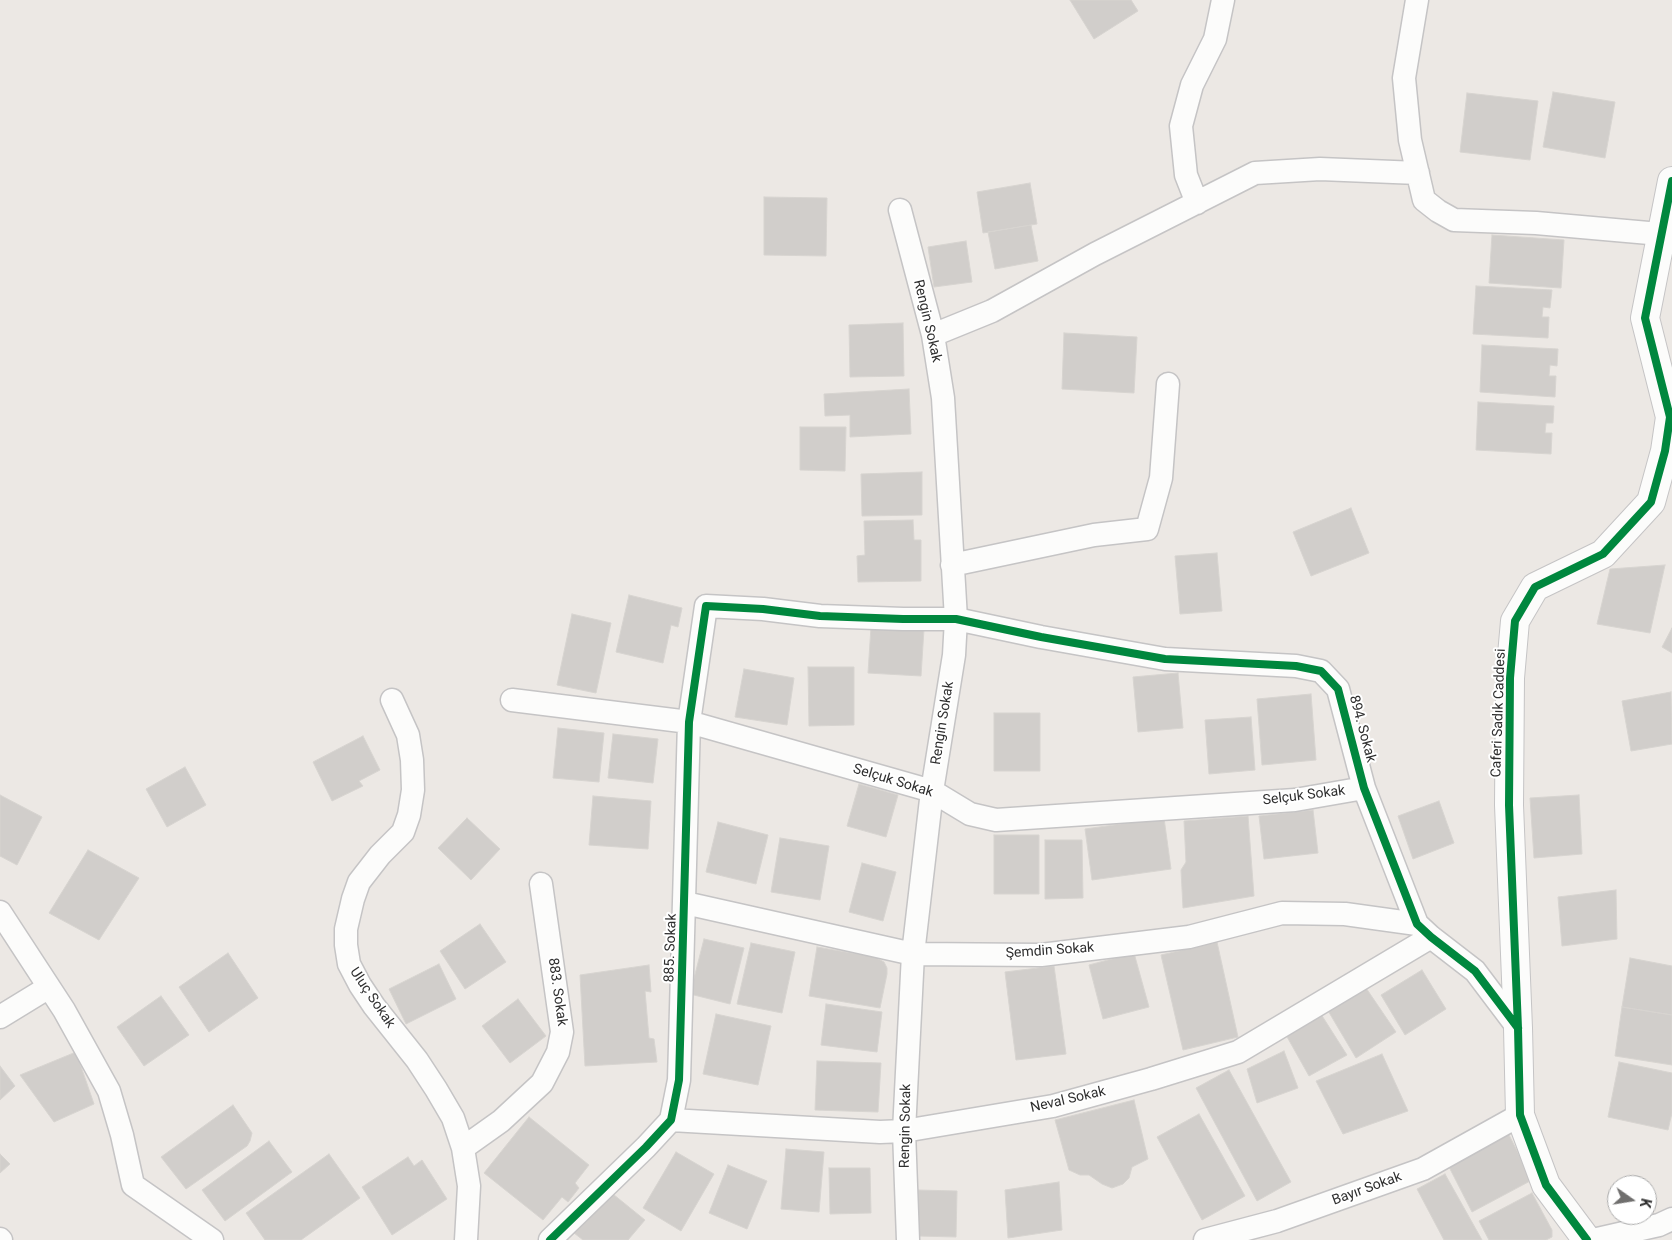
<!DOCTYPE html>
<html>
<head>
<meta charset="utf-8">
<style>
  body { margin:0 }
  #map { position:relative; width:1672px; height:1240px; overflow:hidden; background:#ece8e4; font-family:Roboto,sans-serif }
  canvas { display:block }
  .north { position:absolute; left:1607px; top:1175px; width:50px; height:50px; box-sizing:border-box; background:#fff; border:1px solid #ababab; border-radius:50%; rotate:103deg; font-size:14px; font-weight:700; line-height:20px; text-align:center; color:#2e2e2e }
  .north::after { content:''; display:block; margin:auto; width:18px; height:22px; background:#706f6e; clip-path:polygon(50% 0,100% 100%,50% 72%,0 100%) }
</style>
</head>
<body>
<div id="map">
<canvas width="1672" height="1240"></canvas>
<div class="north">K</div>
</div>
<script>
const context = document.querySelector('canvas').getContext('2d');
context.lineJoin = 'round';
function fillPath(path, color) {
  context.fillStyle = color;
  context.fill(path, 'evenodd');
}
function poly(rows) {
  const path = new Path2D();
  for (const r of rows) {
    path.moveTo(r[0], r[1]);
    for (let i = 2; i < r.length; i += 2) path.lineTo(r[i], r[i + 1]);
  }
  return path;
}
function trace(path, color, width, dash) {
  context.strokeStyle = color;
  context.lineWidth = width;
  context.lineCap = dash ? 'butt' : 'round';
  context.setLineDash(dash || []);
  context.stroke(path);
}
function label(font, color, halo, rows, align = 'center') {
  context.font = font + ' Roboto,sans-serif';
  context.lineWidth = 4;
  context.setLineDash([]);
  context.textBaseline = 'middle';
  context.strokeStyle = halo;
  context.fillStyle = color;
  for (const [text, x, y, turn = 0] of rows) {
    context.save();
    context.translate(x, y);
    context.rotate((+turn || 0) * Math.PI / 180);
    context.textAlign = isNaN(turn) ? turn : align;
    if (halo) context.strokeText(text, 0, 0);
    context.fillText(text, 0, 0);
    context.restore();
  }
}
const building = poly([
  [1070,0,1131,0,1138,11,1094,39,1070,0],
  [1553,92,1615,102,1605,158,1543,147,1553,92],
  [1467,93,1538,101,1530,160,1460,152,1467,93],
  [1030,183,1037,224,983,233,977,192,1030,183],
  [764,197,827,198,826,256,764,255,764,197],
  [1031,225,1038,261,995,269,988,232,1031,225],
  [1492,235,1564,240,1561,288,1489,283,1492,235],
  [966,241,972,282,934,287,928,247,966,241],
  [1476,286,1552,290,1550,308,1543,307,1542,317,1549,317,1548,338,1473,334,1476,286],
  [903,323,904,376,850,377,849,325,903,323],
  [1064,333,1137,337,1134,393,1062,389,1064,333],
  [1482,345,1558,349,1557,366,1550,365,1549,376,1556,376,1555,397,1480,392,1482,345],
  [909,389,911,434,850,437,850,415,825,416,824,394,909,389],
  [1478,402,1554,406,1553,423,1546,423,1545,433,1552,433,1551,454,1476,450,1478,402],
  [800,427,846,427,845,471,800,470,800,427],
  [922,472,922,515,862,516,861,474,922,472],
  [1351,508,1369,553,1311,576,1293,532,1351,508],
  [913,520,914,540,921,540,921,581,858,582,857,556,865,555,864,521,913,520],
  [1217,553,1222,611,1180,614,1175,556,1217,553],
  [1665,565,1650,633,1597,624,1610,569,1665,565],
  [629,595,682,608,678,627,671,625,663,663,616,652,629,595],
  [572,614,611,623,596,693,557,685,572,614],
  [871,627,924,629,921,676,868,673,871,627],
  [1672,628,1672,653,1662,647,1672,628],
  [808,667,854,667,854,725,809,726,808,667],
  [744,669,794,678,787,725,735,717,744,669],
  [1178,673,1183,728,1138,732,1133,677,1178,673],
  [1671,692,1672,744,1631,751,1622,701,1671,692],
  [1311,694,1316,760,1262,765,1257,699,1311,694],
  [994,713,1040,713,1040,771,994,771,994,713],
  [1251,717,1255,770,1209,774,1205,720,1251,717],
  [558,728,604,733,599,782,553,778,558,728],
  [613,734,658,739,653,783,608,778,613,734],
  [363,736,380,770,359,781,363,786,332,801,313,762,363,736],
  [185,767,206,805,167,827,146,789,185,767],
  [859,784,898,795,886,837,847,826,859,784],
  [0,795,42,817,17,865,0,856,0,795],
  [1579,795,1582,854,1534,858,1530,798,1579,795],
  [593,796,651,801,648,849,589,845,593,796],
  [1439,801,1454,843,1413,859,1398,816,1439,801],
  [1313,810,1318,853,1264,859,1259,816,1313,810],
  [1248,816,1254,896,1183,908,1181,870,1186,862,1184,821,1248,816],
  [467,818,500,849,471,880,438,848,467,818],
  [1164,818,1171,869,1092,880,1085,829,1164,818],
  [718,822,768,835,756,884,706,872,718,822],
  [994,835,1039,835,1039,894,994,894,994,835],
  [780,838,829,846,820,900,771,892,780,838],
  [1045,840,1082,840,1083,898,1045,899,1045,840],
  [88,850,139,878,99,940,49,913,88,850],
  [862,863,896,872,883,921,849,912,862,863],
  [1616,890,1617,939,1562,946,1558,897,1616,890],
  [480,924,506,962,465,989,440,951,480,924],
  [704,939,744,948,730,1004,690,994,704,939],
  [1217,942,1238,1037,1183,1050,1161,955,1217,942],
  [751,943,795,952,782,1013,737,1004,751,943],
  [817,947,875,957,884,962,887,968,887,974,880,1008,809,996,817,947],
  [228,953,258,998,209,1032,179,987,228,953],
  [1134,953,1149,1007,1103,1019,1089,965,1134,953],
  [1630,958,1672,966,1672,1015,1622,1007,1630,958],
  [439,964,456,999,406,1024,389,989,439,964],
  [649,965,651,992,645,991,649,1038,654,1039,657,1062,585,1066,580,975,649,965],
  [1054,966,1066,1054,1016,1060,1005,972,1054,966],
  [1422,970,1446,1009,1405,1035,1381,995,1422,970],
  [1364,985,1396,1032,1356,1058,1327,1009,1364,985],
  [161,996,189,1035,144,1066,117,1027,161,996],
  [518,999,546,1036,510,1063,482,1026,518,999],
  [826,1004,882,1012,877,1052,821,1045,826,1004],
  [1622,1007,1672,1015,1672,1065,1615,1056,1622,1007],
  [1319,1011,1347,1055,1309,1076,1286,1035,1319,1011],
  [716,1014,771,1026,758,1085,703,1074,716,1014],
  [1284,1051,1298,1088,1257,1103,1247,1069,1284,1051],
  [76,1052,94,1104,54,1122,20,1075,76,1052],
  [1382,1054,1408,1111,1343,1134,1316,1081,1382,1054],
  [817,1061,881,1063,878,1112,815,1110,817,1061],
  [1619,1062,1672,1073,1672,1113,1668,1130,1608,1117,1619,1062],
  [0,1066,15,1086,0,1100,0,1066],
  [1229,1070,1291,1182,1257,1201,1196,1088,1229,1070],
  [1134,1100,1148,1159,1132,1167,1129,1178,1123,1184,1112,1188,1102,1184,1089,1175,1080,1175,1069,1170,1055,1120,1134,1100],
  [233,1105,252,1133,250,1141,247,1146,186,1189,161,1157,233,1105],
  [1199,1114,1245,1196,1202,1220,1157,1137,1199,1114],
  [529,1117,589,1165,575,1183,579,1188,568,1202,562,1197,543,1220,484,1173,529,1117],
  [1508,1133,1532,1180,1472,1212,1448,1165,1508,1133],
  [269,1141,292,1172,225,1221,202,1190,269,1141],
  [786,1149,824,1152,819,1212,781,1209,786,1149],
  [676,1152,714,1174,681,1231,643,1208,676,1152],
  [0,1154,10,1164,0,1173,0,1154],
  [329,1154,360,1198,301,1240,265,1240,246,1213,329,1154],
  [408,1157,414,1166,422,1160,447,1199,392,1235,362,1187,408,1157],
  [728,1165,767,1181,747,1229,709,1213,728,1165],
  [829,1168,870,1168,871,1213,830,1214,829,1168],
  [1445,1174,1482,1240,1444,1240,1417,1189,1445,1174],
  [1059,1182,1062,1230,1008,1238,1005,1190,1059,1182],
  [608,1190,645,1220,628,1240,583,1240,574,1233,608,1190],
  [918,1190,957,1191,956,1237,918,1236,918,1190],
  [1532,1193,1552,1230,1552,1237,1546,1240,1489,1240,1479,1221,1532,1193]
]);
fillPath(building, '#d1cecb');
trace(building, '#d7d4d0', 1);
const minor = poly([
  [1417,0,1404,78,1410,140,1424,200,1438,211,1454,220,1536,223,1672,235],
  [1197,203,1186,175,1181,126,1192,85,1215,39,1223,0],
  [900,210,933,335,943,398,956,619,954,655,932,791,913,954,904,1131,908,1240],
  [933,335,992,311,1095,254,1255,173,1320,169,1418,173],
  [952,565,1094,535,1147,529,1161,478,1168,384],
  [392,700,408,735,412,760,413,790,409,815,403,832,380,855,359,882,353,899,346,929,346,945,349,964,360,985,374,1006,417,1060,436,1089,453,1118,463,1148,469,1186,466,1240],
  [512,700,689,722,932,791,970,814,996,820,1295,800,1364,788],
  [685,903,913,954,1041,955,1189,937,1282,913,1345,914,1417,924],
  [0,912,64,1010,109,1091,122,1135,133,1185,212,1240],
  [0,1017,49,987],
  [671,1120,880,1132,904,1131,1053,1106,1151,1079,1238,1052,1431,937],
  [463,1148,501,1121,542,1083,558,1052,562,1032,541,884],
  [0,1239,1,1240],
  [550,1240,646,1147,671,1120,679,1080,689,722,706,606,763,609,820,616,903,619,956,619,1041,637,1165,659,1296,666,1321,671,1338,689,1364,788,1417,924,1431,937,1475,971,1518,1028],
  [1205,1240,1277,1221,1423,1169,1520,1115],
  [1593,1240,1659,1225,1672,1219]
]);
const tertiary = poly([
  [1587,1240,1546,1185,1520,1115,1518,1028,1509,805,1510,678,1515,621,1535,587,1603,554,1651,502,1665,451,1670,417,1645,318,1672,181]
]);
trace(minor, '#c5c4c5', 25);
trace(tertiary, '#c5c4c5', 30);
trace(minor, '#fcfcfb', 22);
trace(tertiary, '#fcfcfb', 28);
trace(poly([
  [550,1240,646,1147,671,1120,679,1080,689,722,706,606,763,609,820,616,903,619,956,619,1041,637,1165,659,1296,666,1321,671,1338,689,1364,788,1417,924,1431,937,1475,971,1518,1028],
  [1587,1240,1546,1185,1520,1115,1518,1028,1509,805,1510,678,1515,621,1535,587,1603,554,1651,502,1665,451,1670,417,1645,318,1672,181]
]), '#00873e', 8);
label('14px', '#2e2e2e', '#fff', [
  ["Rengin Sokak",927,321,77],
  ["Caferi Sadık Caddesi",1499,713,-88],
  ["Rengin Sokak",943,723,-81],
  ["894. Sokak",1362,729,75],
  ["Selçuk Sokak",893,781,17],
  ["Selçuk Sokak",1304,796,-7],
  ["885. Sokak",671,948,-88],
  ["Şemdin Sokak",1050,951,-4],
  ["883. Sokak",557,992,82],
  ["Uluç Sokak",372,998,56],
  ["Neval Sokak",1068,1100,-13],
  ["Rengin Sokak",906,1126,-89],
  ["Bayır Sokak",1367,1189,-20]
]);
</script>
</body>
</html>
